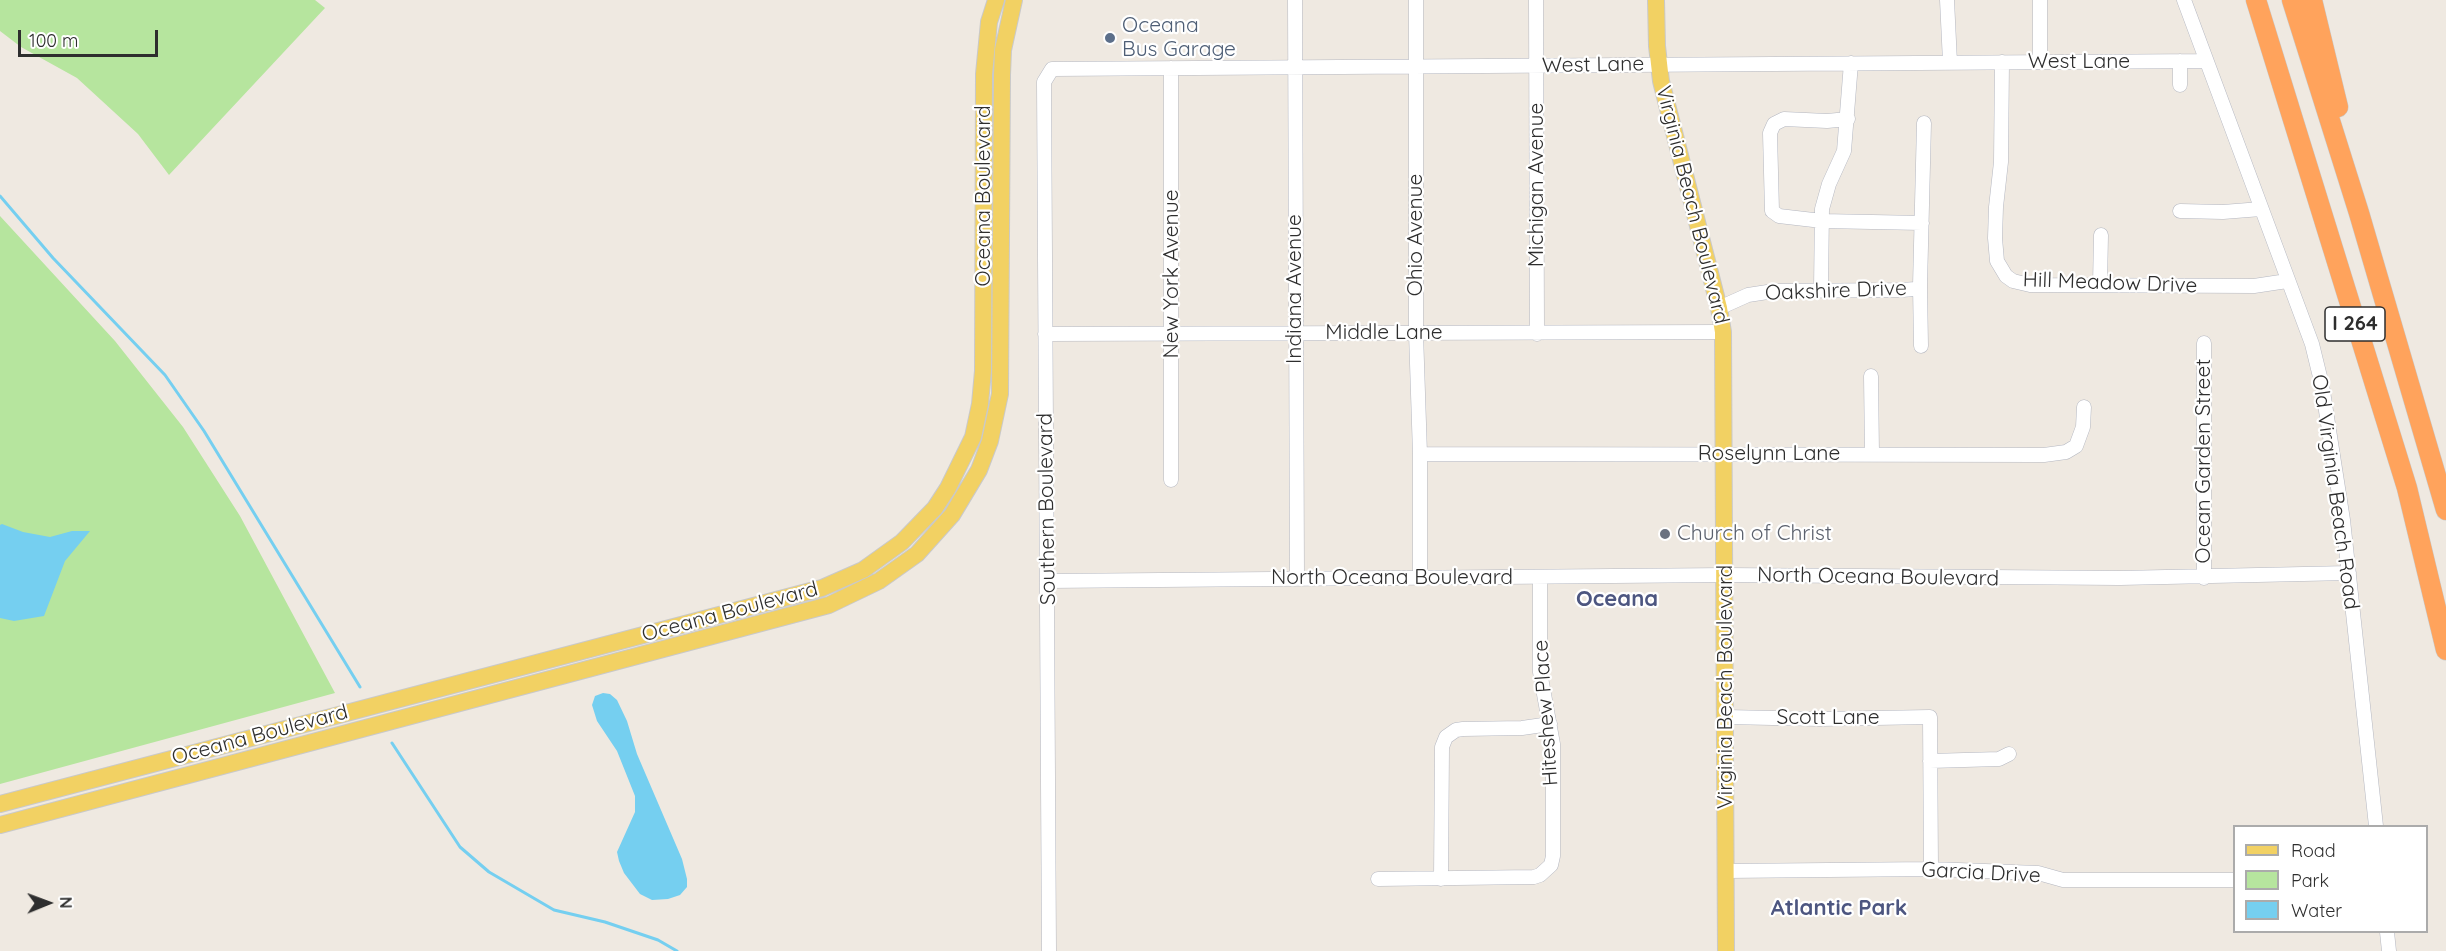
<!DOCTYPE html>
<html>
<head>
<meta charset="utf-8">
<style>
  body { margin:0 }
  #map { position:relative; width:2446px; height:951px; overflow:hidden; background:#efe9e1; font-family:Quicksand,sans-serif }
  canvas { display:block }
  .legend { position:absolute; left:2233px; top:825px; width:195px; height:108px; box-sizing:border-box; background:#fff; border:2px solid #ababab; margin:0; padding:8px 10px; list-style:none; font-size:18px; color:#2e2e2e }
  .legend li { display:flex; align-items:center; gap:12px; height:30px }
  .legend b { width:30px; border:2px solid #ababab }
  .north { position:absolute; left:18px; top:873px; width:60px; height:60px; -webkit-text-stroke:4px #fff; paint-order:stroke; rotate:89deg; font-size:16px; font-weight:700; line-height:24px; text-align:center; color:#2e2e2e }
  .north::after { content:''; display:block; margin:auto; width:21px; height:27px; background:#2e2e2e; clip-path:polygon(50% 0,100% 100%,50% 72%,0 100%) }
  .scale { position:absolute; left:18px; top:30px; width:140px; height:27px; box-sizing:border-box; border:3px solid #2e2e2e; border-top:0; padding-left:8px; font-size:18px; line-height:21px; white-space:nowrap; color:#2e2e2e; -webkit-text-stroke:4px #fff; paint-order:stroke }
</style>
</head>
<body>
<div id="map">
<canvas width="2446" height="951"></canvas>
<ul class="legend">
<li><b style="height:8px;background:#f2d163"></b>Road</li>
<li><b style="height:16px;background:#b6e59e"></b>Park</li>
<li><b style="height:16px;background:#75cff0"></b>Water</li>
</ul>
<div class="north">N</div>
<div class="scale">100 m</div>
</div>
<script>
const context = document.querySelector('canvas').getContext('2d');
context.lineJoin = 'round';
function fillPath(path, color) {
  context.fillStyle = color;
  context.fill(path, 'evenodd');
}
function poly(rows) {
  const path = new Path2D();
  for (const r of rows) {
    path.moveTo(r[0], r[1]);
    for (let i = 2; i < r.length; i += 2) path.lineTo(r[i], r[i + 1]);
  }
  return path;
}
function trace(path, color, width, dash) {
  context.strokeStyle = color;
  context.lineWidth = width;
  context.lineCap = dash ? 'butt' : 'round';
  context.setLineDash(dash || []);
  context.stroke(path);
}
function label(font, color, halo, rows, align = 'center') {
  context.font = font + ' Quicksand,sans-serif';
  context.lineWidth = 4.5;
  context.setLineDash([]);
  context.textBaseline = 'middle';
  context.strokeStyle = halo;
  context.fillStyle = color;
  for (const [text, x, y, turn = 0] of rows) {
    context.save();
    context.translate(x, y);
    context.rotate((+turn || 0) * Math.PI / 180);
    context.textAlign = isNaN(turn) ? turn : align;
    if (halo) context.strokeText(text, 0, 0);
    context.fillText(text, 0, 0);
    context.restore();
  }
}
fillPath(poly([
  [0,0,315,0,325,8,169,175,138,134,77,78,21,47,0,31],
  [0,216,115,341,183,427,240,516,335,693,0,784]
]), '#b6e59e');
fillPath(poly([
  [2,524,23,532,50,537,72,531,90,531,65,561,44,616,14,621,0,618,0,525],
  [603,693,610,694,617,700,627,721,637,754,682,859,687,879,687,887,680,895,668,899,652,900,640,894,624,873,619,861,617,852,635,812,635,796,617,751,597,721,592,705,595,696]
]), '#75cff0');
trace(poly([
  [0,196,53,258,165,375,204,431,360,687],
  [392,743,460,847,489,872,554,910,605,922,658,940,677,951]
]), '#75cff0', 3);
const minor = poly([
  [1295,0,1297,578],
  [1416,0,1416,333,1420,454,1420,577],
  [1536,0,1537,334],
  [1947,0,1950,62],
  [2184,0,2312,344,2322,385,2343,520,2376,826],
  [2002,62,2001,162,1996,207,1995,238,1997,261,2006,276,2013,281,2030,285,2254,286,2287,281],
  [2040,62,2040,0],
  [1171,68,1171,480],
  [2180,85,2180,61],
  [1848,119,1827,121,1784,119,1774,124,1770,133,1772,211,1779,216,1822,221,1922,223],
  [2180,211,2223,212,2261,209],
  [2100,285,2101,235],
  [1821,289,1822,209,1829,184,1844,151,1851,63],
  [1719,308,1748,295,1774,291,1901,290,1916,289,1920,286],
  [1045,334,1723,332],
  [2204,343,2204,578],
  [1921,346,1920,286,1924,123],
  [1871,376,1872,454],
  [1420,454,2044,455,2066,452,2076,446,2083,427,2084,407],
  [1048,581,1726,575,2120,578,2349,573],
  [1726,717,1820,719,1930,717,1931,869],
  [1930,761,1999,759,2009,754],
  [1726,871,1931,869,2038,873,2063,880,2234,880],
  [1378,879,1534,877,1540,875,1551,865,1553,856,1553,744,1540,672,1540,577],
  [1441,879,1442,747,1446,737,1456,730,1463,729,1522,728,1550,724],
  [2387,932,2389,951],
  [1049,951,1044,82,1052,69,2206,61]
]);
const major = poly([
  [1656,0,1657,46,1661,81,1719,308,1723,332,1726,951],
  [0,804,822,588,863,570,902,542,935,508,948,488,973,437,980,404,983,371,984,74,989,22,996,0],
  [0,825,829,605,879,581,917,554,952,515,979,470,990,441,1000,394,1002,75,1003,50,1014,0]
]);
const highway = poly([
  [2256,0,2407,488,2446,650],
  [2292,0,2359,213,2446,510],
  [2312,0,2338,107]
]);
trace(minor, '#b4b7c1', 15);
trace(major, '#c9c9c9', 18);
trace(highway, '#c9c9c9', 21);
trace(minor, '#fff', 14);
trace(major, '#f2d163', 16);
trace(highway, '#ffa35c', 20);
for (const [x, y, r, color] of [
  [1110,38,6,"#5c6f8a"],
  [1665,534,6,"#6b7280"]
]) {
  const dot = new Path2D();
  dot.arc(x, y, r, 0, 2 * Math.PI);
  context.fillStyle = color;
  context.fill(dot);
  trace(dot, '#fff', 2);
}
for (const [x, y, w] of [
  [2355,324,60]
]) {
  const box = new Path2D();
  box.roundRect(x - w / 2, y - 17, w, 34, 4.5);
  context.fillStyle = '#fff';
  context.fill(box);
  trace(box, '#2e2e2e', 1.5);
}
label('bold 20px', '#2e2e2e', null, [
  ["I 264",2355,324]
]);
label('21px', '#4e5e75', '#fff', [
  ["Oceana",1122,26],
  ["Bus Garage",1122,50]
], 'left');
label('21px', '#2e2e2e', '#fff', [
  ["West Lane",2079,62],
  ["West Lane",1593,65,-1],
  ["Michigan Avenue",1537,185,-90],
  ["Oceana Boulevard",984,196,-90],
  ["Virginia Beach Boulevard",1692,205,76],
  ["Ohio Avenue",1416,235,-90],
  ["New York Avenue",1172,274,-90],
  ["Hill Meadow Drive",2110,283,2],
  ["Indiana Avenue",1295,289,-90],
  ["Oakshire Drive",1836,291,-2],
  ["Middle Lane",1384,333],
  ["Roselynn Lane",1769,454],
  ["Ocean Garden Street",2204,461,-90],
  ["Old Virginia Beach Road",2335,492,82],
  ["Southern Boulevard",1047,509,-91],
  ["North Oceana Boulevard",1878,577,1],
  ["North Oceana Boulevard",1392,578],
  ["Oceana Boulevard",730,612,-15],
  ["Virginia Beach Boulevard",1726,687,-90],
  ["Hiteshew Place",1546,713,-94],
  ["Scott Lane",1828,718],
  ["Oceana Boulevard",260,735,-15],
  ["Garcia Drive",1981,873,3]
]);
label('21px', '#5b616d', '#fff', [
  ["Church of Christ",1677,534]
], 'left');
label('bold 22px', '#4d5680', '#fff', [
  ["Oceana",1617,599],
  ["Atlantic Park",1839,908]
]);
</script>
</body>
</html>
